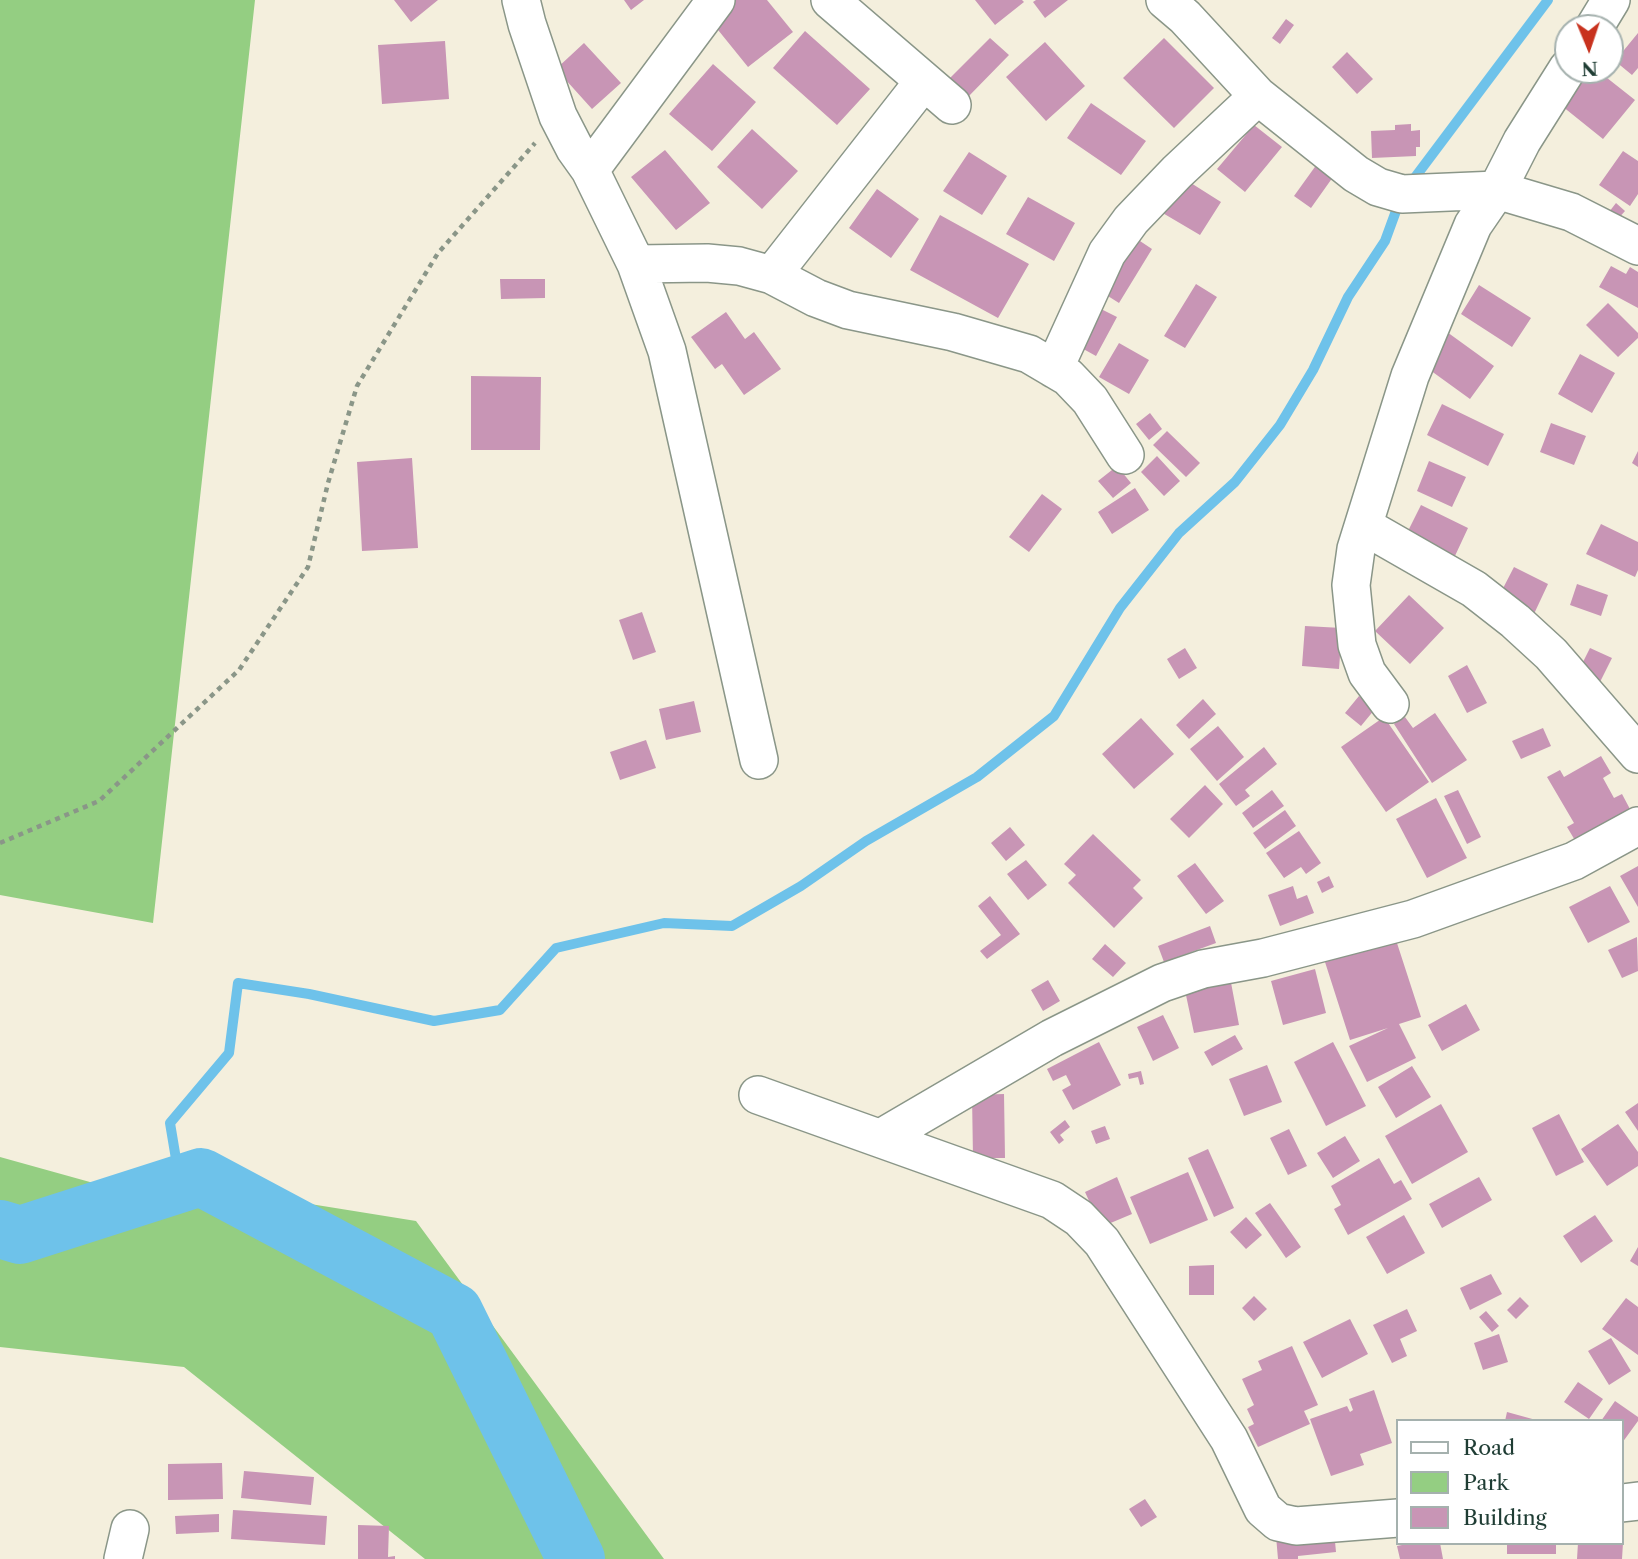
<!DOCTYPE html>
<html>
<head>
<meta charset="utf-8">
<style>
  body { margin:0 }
  #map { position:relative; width:1638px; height:1559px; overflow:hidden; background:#f4efdd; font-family:"Libre Caslon Text",serif }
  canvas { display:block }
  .legend { position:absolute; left:1396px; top:1419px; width:228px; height:126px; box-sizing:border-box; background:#fff; border:2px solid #a5b1ae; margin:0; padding:9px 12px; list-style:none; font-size:21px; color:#1f3d34 }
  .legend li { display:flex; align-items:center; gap:14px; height:35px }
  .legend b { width:35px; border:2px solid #a5b1ae }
  .north { position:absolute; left:1554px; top:14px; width:70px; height:70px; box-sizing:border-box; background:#fff; border:2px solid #a5b1ae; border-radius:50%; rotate:178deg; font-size:19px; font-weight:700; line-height:28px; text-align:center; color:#1f3d34 }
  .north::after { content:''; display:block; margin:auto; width:24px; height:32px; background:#c8321e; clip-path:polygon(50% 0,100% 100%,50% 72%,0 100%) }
</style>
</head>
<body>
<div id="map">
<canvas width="1638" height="1559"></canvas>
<ul class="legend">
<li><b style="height:9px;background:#fff"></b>Road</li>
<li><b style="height:19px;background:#94ce82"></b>Park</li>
<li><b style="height:19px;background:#c895b5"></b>Building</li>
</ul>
<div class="north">N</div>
</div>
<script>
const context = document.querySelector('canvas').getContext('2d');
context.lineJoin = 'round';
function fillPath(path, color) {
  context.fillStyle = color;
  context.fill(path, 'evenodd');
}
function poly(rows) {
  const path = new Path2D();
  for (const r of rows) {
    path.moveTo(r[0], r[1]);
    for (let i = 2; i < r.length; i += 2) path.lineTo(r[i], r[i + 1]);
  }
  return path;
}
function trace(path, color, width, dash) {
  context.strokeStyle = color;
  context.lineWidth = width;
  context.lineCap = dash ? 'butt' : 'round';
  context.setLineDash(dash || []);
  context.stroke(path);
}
fillPath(poly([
  [0,0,255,0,153,923,0,895],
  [0,1157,133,1194,180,1183,416,1221,664,1559,425,1559,184,1367,0,1347]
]), '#94ce82');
trace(poly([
  [1410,184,1548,0],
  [180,1183,170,1123,229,1053,238,983,309,994,434,1021,500,1010,556,948,664,923,732,926,801,886,866,841,977,777,1054,716,1120,608,1179,533,1235,482,1280,425,1313,370,1348,297,1385,241,1400,200]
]), '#6ec2ea', 10);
trace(poly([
  [0,1229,20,1235,201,1177,454,1312,576,1559]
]), '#6ec2ea', 58);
fillPath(poly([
  [394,0,438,0,411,22],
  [624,0,644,0,631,10],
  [735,0,767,0,793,32,748,67,710,20],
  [975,0,1022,0,1024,2,995,25],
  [1036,0,1068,0,1045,18,1033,2],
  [1286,19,1294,25,1280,44,1272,38],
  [805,31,870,89,837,125,773,68],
  [1638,33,1638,68,1632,75,1615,61],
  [990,38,1009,55,967,98,948,80],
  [1164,38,1214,88,1174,128,1123,78],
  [445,41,449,99,382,104,378,45],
  [1045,42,1085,86,1046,121,1006,77],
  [584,43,621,83,592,109,556,69],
  [1347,52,1373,79,1357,94,1332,67],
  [713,64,756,102,712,151,669,114],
  [1582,70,1597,70,1635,100,1603,139,1557,102],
  [1091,103,1146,141,1121,175,1067,138],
  [1411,124,1411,131,1420,130,1420,147,1416,147,1416,156,1372,158,1371,131,1395,130,1395,125],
  [1254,125,1282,147,1245,192,1217,169],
  [752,129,798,171,762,209,717,167],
  [665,150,710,203,676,230,631,177],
  [1623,151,1638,161,1638,194,1630,206,1599,185],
  [969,152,1007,176,982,215,943,191],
  [1317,164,1333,177,1311,208,1294,196],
  [1183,178,1221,202,1200,235,1161,212],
  [877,189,919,219,891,258,849,228],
  [1028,197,1075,223,1054,261,1006,234],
  [1616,203,1625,211,1617,220,1609,212],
  [940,215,1029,264,998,318,910,270],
  [1134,237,1152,249,1119,303,1100,291],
  [1611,266,1626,274,1630,267,1638,272,1638,308,1599,287],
  [500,279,545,279,545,298,501,299],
  [1196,284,1217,297,1185,348,1164,336],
  [1479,285,1531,318,1512,347,1461,314],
  [1608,303,1638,333,1638,338,1618,357,1586,325],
  [1099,308,1117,317,1096,356,1078,346],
  [726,312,745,339,754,332,781,369,744,395,722,364,715,369,691,337],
  [1447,332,1494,366,1470,399,1423,365],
  [1119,343,1149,360,1129,394,1099,377],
  [1580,354,1615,373,1592,413,1558,394],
  [471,376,541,377,540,450,471,450],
  [1442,404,1504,434,1488,466,1427,435],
  [1150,413,1162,429,1149,440,1136,424],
  [1551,423,1586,436,1574,465,1540,452],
  [1167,431,1200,463,1186,477,1153,445],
  [1638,451,1638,467,1632,463],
  [1157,456,1180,481,1164,496,1141,472],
  [412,458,418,548,362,551,357,462],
  [1429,461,1466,477,1452,507,1417,491],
  [1117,466,1131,483,1113,498,1098,481],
  [1135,488,1149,510,1112,534,1098,512],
  [1042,494,1062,509,1029,552,1009,537],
  [1421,505,1468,528,1454,558,1406,535],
  [1601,524,1638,542,1638,570,1635,577,1586,554],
  [1514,567,1548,584,1533,616,1498,598],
  [1577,584,1608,595,1601,616,1570,605],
  [1409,595,1444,628,1410,664,1375,631],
  [642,612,656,652,633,660,619,620],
  [1305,626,1342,628,1339,669,1302,666],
  [1185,648,1197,668,1179,679,1167,659],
  [1590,648,1612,658,1600,682,1578,672],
  [1467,665,1487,703,1467,713,1448,676],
  [1359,696,1375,709,1361,726,1345,713],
  [1203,699,1216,714,1189,739,1176,725],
  [694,701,701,732,666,740,659,709],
  [1435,713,1467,760,1432,783,1394,724,1405,717,1413,728],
  [1384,717,1429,782,1386,812,1341,747],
  [1141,718,1174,754,1134,789,1102,754],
  [1218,726,1244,757,1217,781,1190,749],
  [1543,728,1551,746,1521,759,1512,741],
  [646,740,656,768,620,780,610,752],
  [1264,747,1277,764,1245,790,1250,796,1236,806,1219,784],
  [1601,756,1611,773,1603,778,1614,798,1622,794,1631,811,1576,842,1567,827,1574,823,1547,777,1560,770,1564,777],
  [1205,785,1223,804,1189,838,1170,819],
  [1272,790,1284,806,1253,828,1242,813],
  [1458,790,1481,837,1467,844,1444,796],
  [1436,798,1467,858,1427,878,1396,819],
  [1285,810,1296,826,1265,849,1253,833],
  [1010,827,1025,845,1006,861,991,843],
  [1299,831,1321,863,1306,874,1301,867,1284,878,1266,853],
  [1093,834,1141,880,1133,888,1143,898,1114,928,1068,883,1076,875,1064,864],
  [1026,860,1047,885,1028,900,1007,874],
  [1195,863,1224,901,1206,914,1177,876],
  [1638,866,1638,907,1620,876],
  [1329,876,1334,887,1322,893,1317,882],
  [1293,886,1297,899,1307,895,1314,913,1280,926,1268,895],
  [1610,886,1630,922,1588,943,1569,907],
  [990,896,1020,934,987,959,980,951,1001,935,978,906],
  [1210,926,1216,943,1164,962,1158,946],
  [1637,937,1638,971,1622,978,1608,950],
  [1396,940,1421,1017,1399,1024,1416,1058,1367,1082,1349,1046,1388,1028,1350,1040,1325,962],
  [1105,944,1126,963,1113,977,1092,959],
  [1315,969,1326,1013,1283,1025,1271,981],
  [1229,972,1239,1025,1194,1033,1183,981],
  [1048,980,1060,1001,1043,1011,1031,990],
  [1466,1004,1480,1030,1442,1051,1428,1025],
  [1163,1015,1179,1048,1153,1061,1137,1027],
  [1235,1035,1243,1049,1212,1066,1204,1052],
  [1099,1042,1121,1085,1073,1110,1062,1090,1071,1085,1066,1075,1053,1081,1047,1069],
  [1333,1042,1366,1106,1326,1126,1294,1062],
  [1267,1065,1282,1102,1244,1116,1229,1079],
  [1412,1066,1431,1097,1396,1118,1378,1087],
  [1141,1071,1144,1084,1140,1085,1138,1077,1129,1079,1128,1074],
  [1004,1094,1005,1158,973,1158,972,1095],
  [1638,1103,1638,1131,1625,1112],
  [1441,1104,1468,1152,1412,1184,1385,1136],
  [1559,1114,1584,1162,1556,1176,1532,1128],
  [1065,1120,1070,1127,1060,1135,1064,1140,1059,1144,1050,1132],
  [1618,1124,1638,1152,1638,1166,1607,1186,1581,1149],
  [1105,1126,1110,1139,1096,1144,1091,1131],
  [1289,1129,1307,1166,1288,1175,1270,1138],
  [1345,1136,1360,1161,1333,1178,1317,1153],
  [1208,1149,1234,1208,1214,1217,1188,1158],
  [1379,1158,1394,1184,1401,1180,1412,1199,1348,1235,1334,1209,1341,1205,1331,1186],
  [1188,1172,1208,1220,1150,1244,1130,1197],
  [1117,1177,1132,1214,1101,1227,1085,1192],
  [1479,1177,1492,1200,1442,1228,1429,1204],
  [1270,1203,1301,1247,1286,1258,1255,1213],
  [1404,1215,1425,1253,1387,1274,1366,1237],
  [1595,1215,1613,1241,1581,1263,1563,1236],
  [1246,1217,1262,1235,1246,1249,1230,1232],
  [1638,1247,1638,1266,1630,1261],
  [1214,1265,1214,1295,1189,1295,1189,1266],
  [1491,1274,1502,1294,1470,1310,1460,1288],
  [1254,1296,1267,1309,1254,1321,1242,1308],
  [1520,1297,1529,1306,1516,1319,1507,1310],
  [1626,1298,1638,1307,1638,1355,1602,1329],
  [1407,1309,1417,1331,1400,1339,1407,1356,1392,1363,1373,1325],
  [1486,1311,1499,1326,1492,1332,1479,1317],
  [1350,1319,1368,1354,1322,1378,1303,1342],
  [1499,1334,1508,1362,1483,1370,1474,1343],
  [1611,1338,1631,1371,1609,1385,1588,1351],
  [1292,1346,1318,1405,1304,1411,1310,1424,1258,1447,1248,1427,1254,1424,1247,1409,1254,1405,1242,1379,1262,1370,1258,1361],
  [1578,1382,1603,1399,1589,1419,1564,1402],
  [1374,1390,1392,1443,1360,1454,1364,1465,1331,1476,1310,1419,1347,1406,1350,1412,1353,1410,1349,1399],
  [1615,1401,1638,1417,1638,1421,1622,1443,1622,1421,1601,1421],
  [1507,1412,1536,1420,1536,1421,1505,1421],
  [222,1463,223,1499,168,1500,168,1464],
  [244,1471,314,1477,311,1505,241,1498],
  [1145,1499,1157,1517,1141,1527,1129,1509],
  [233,1510,327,1516,325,1545,231,1539],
  [219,1514,219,1532,176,1534,175,1516],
  [358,1525,389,1526,388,1557,395,1556,395,1559,358,1559],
  [1334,1531,1336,1552,1298,1556,1298,1559,1278,1559,1276,1536],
  [1412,1543,1440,1543,1443,1559,1400,1559,1397,1546],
  [1507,1543,1556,1543,1556,1554,1507,1554],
  [1578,1543,1623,1543,1622,1559,1577,1559]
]), '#c895b5');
const street = poly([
  [521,0,527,24,558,116,575,149,590,170,636,264,667,351,759,760],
  [830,0,952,105],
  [1165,0,1185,17,1258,96,1356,174,1378,187,1402,194,1497,190,1571,212,1638,246],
  [1594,28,1611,0],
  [590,170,716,0],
  [636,264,707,263,739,266,772,275,816,298,848,310,953,332,1029,354,1068,377,1090,400,1125,455],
  [772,275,924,81],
  [1054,369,1107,253,1131,220,1177,172,1258,96],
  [1364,526,1474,589,1515,621,1551,654,1638,754],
  [1390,704,1367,673,1357,645,1351,585,1356,549,1410,376,1473,225,1497,190,1522,141,1568,68],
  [758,1095,1052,1200,1079,1218,1102,1242,1229,1439,1263,1509,1278,1522,1296,1526,1398,1518],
  [881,1138,1052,1038,1162,983,1203,969,1263,958,1413,919,1574,861,1638,826],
  [1622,1503,1638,1501],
  [123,1559,130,1529]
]);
trace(street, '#8a9688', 40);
trace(poly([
  [0,843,99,801,239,670,308,567,328,483,357,386,438,253,535,143]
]), '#8a9688', 4.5, [5, 5]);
trace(street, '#fff', 37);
</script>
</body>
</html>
